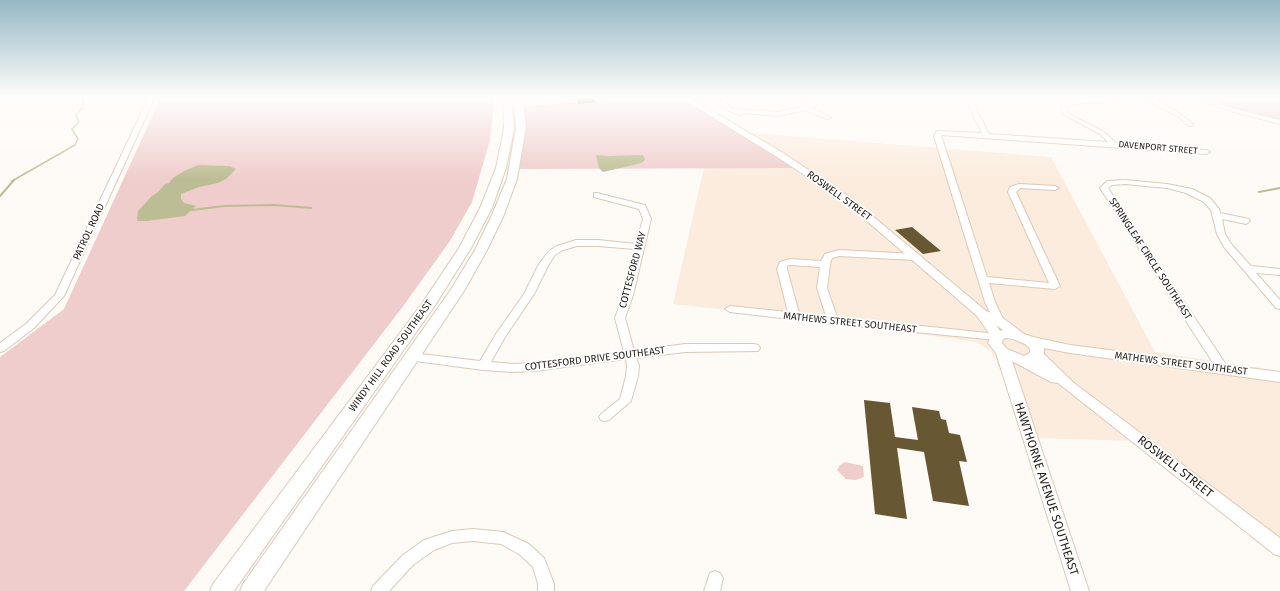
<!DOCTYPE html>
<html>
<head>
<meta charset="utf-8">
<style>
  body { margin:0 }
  canvas { display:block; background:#fefaf6 }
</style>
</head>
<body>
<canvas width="1280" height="591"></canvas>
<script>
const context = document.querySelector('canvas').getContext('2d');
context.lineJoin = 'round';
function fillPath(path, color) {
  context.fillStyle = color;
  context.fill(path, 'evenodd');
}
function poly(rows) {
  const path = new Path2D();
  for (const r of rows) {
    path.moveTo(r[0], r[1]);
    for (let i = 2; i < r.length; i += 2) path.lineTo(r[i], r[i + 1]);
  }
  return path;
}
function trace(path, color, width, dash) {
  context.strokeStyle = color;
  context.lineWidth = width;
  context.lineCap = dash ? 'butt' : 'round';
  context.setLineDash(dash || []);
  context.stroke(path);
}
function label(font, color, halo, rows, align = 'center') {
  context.font = font + ' "Fira Sans",sans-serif';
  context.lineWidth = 4;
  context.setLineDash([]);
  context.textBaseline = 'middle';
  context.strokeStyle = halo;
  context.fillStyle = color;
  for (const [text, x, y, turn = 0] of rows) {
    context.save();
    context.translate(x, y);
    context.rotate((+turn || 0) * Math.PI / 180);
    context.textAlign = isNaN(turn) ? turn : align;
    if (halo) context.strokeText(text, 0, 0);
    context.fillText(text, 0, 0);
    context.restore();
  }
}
fillPath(poly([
  [752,133,1051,157,1155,352,1280,371,1280,548,1139,441,1033,438,991,351,976,342,795,317,673,304,704,168,800,167]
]), '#fbecdd');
fillPath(poly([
  [161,97,493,97,494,103,490,140,472,202,450,241,401,309,184,591,0,591,0,357,64,309],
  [607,97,689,97,751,133,800,168,517,169,525,131,524,106,598,101],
  [1198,97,1280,97,1280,121,1238,110],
  [845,462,863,466,864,477,856,480,846,479,837,470,840,465]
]), '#efcdcc');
fillPath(poly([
  [596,155,609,156,640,155,643,155,645,159,643,162,637,164,603,172,599,168],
  [198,165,229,166,236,169,226,179,218,183,199,187,181,194,181,199,184,203,196,206,185,216,147,221,137,221,138,211,151,197,158,192,165,184,169,183,173,178,184,171]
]), '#bcbd94');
trace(poly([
  [12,181,75,145,78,139,72,129,79,122,76,115,83,107,83,97]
]), '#bcbd94', 1.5);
trace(poly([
  [1259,192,1280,188],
  [0,196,14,180],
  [192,210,224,206,274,205,311,208]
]), '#bcbd94', 2);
fillPath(poly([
  [576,97,594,97,595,103,577,104],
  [912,227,941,251,923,254,895,230],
  [864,400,890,403,895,437,918,440,912,407,939,411,941,419,946,420,949,433,960,435,967,462,959,461,969,506,933,501,924,452,897,448,907,519,875,514]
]), '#675733');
const minor = poly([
  [149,97,155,97,64,296,34,328,4,351,0,352,0,343,26,324,55,295,149,97],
  [706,97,716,97,715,98,735,109,779,112,810,105,800,97,807,97,817,103,815,107,812,108,831,118,826,119,805,110,779,116,743,113,740,115,729,111,710,100,693,104,690,102,706,97],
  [964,97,970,97,989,134,1108,142,1100,134,1063,114,1061,106,1065,103,1084,99,1172,97,1169,99,1155,100,1181,114,1193,124,1193,126,1189,126,1177,116,1147,100,1084,103,1069,106,1066,108,1068,112,1071,115,1104,132,1116,143,1206,150,1210,152,1206,154,941,135,987,277,1049,283,1008,192,1010,187,1019,184,1055,186,1059,188,1055,190,1020,188,1016,192,1060,286,1055,289,989,283,995,302,1004,321,999,324,994,321,985,302,934,136,936,132,938,131,982,133,964,97],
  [1192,97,1201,97,1235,109,1280,120,1280,124,1231,111,1192,97],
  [1125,180,1167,184,1192,189,1210,198,1219,209,1220,213,1249,219,1250,221,1246,224,1222,219,1225,234,1231,244,1251,266,1280,269,1280,275,1256,273,1280,300,1280,309,1276,308,1224,247,1217,234,1211,210,1204,202,1186,193,1167,188,1125,184,1112,185,1108,188,1227,366,1229,369,1227,372,1219,372,1100,188,1107,181,1125,180],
  [594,193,597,193,645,205,651,219,633,295,625,318,634,351,685,344,754,344,758,345,760,348,758,351,685,352,636,358,639,366,638,376,631,401,609,420,605,421,601,420,599,417,601,414,620,399,626,376,627,366,626,359,534,371,513,372,483,370,408,360,406,357,408,354,412,353,480,361,496,334,524,294,539,264,549,251,557,246,576,240,598,240,636,244,643,219,639,209,594,197,594,193],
  [577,246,598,246,635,249,623,295,615,318,624,352,534,363,513,364,491,362,505,337,534,294,549,264,555,255,563,250,577,246],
  [839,250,915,254,920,257,915,260,839,256,832,258,830,264,827,288,837,317,997,334,1001,335,1002,337,1001,339,997,340,833,324,730,312,725,309,730,306,788,312,777,269,780,262,790,259,821,261,825,254,839,250],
  [790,265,820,267,817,288,826,316,799,313,787,269,787,266,790,265],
  [473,529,503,532,529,544,544,558,554,584,554,591,538,591,538,584,533,567,519,554,501,544,473,541,452,543,434,550,413,565,389,591,371,591,373,586,403,555,424,540,452,531,473,529],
  [715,571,720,573,723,578,720,591,704,591,710,573,715,571]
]);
const tertiary = poly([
  [680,97,689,97,783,153,851,198,986,311,1003,318,1024,334,1033,337,1070,345,1280,372,1280,382,1070,353,1044,348,1044,354,1074,383,1280,538,1280,556,1274,554,1058,383,1051,382,1012,361,1089,591,1071,591,996,353,988,343,991,336,977,316,845,202,777,157,680,97],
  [996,325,1003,330,1000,331,996,325],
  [1006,338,1013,339,1025,344,1030,349,1030,353,1024,356,1007,349,1002,343,1003,339,1006,338]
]);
const secondary = poly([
  [503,97,511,97,514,129,506,168,492,208,471,248,434,307,234,591,210,591,213,584,423,302,459,248,480,208,496,168,504,129,503,97],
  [514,97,522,97,526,127,517,179,503,217,487,250,464,291,264,591,240,591,243,584,450,291,475,250,491,217,507,179,516,127,514,97]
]);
trace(minor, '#dcc9b7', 2);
trace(tertiary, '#dcc9b7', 2);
trace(secondary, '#dcc9b7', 2);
fillPath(minor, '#fff');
fillPath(tertiary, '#fff');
fillPath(secondary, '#fff');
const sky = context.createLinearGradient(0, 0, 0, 180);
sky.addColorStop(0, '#96b8c6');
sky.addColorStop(0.54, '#fffdfb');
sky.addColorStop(1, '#fffdfb00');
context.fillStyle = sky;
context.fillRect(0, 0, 1280, 180);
label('9px', '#231c15', '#fff', [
  ["DAVENPORT STREET",1158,148,5]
]);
label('10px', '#231c15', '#fff', [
  ["ROSWELL STREET",839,196,36],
  ["PATROL ROAD",89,232,-65],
  ["SPRINGLEAF CIRCLE SOUTHEAST",1150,259,57],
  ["COTTESFORD WAY",633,270,-75],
  ["MATHEWS STREET SOUTHEAST",850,323,6],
  ["WINDY HILL ROAD SOUTHEAST",391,356,-54],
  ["COTTESFORD DRIVE SOUTHEAST",595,359,-7],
  ["MATHEWS STREET SOUTHEAST",1181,364,7]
]);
label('12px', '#231c15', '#fff', [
  ["ROSWELL STREET",1175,467,38],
  ["HAWTHORNE AVENUE SOUTHEAST",1046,489,72]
]);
</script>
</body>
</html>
